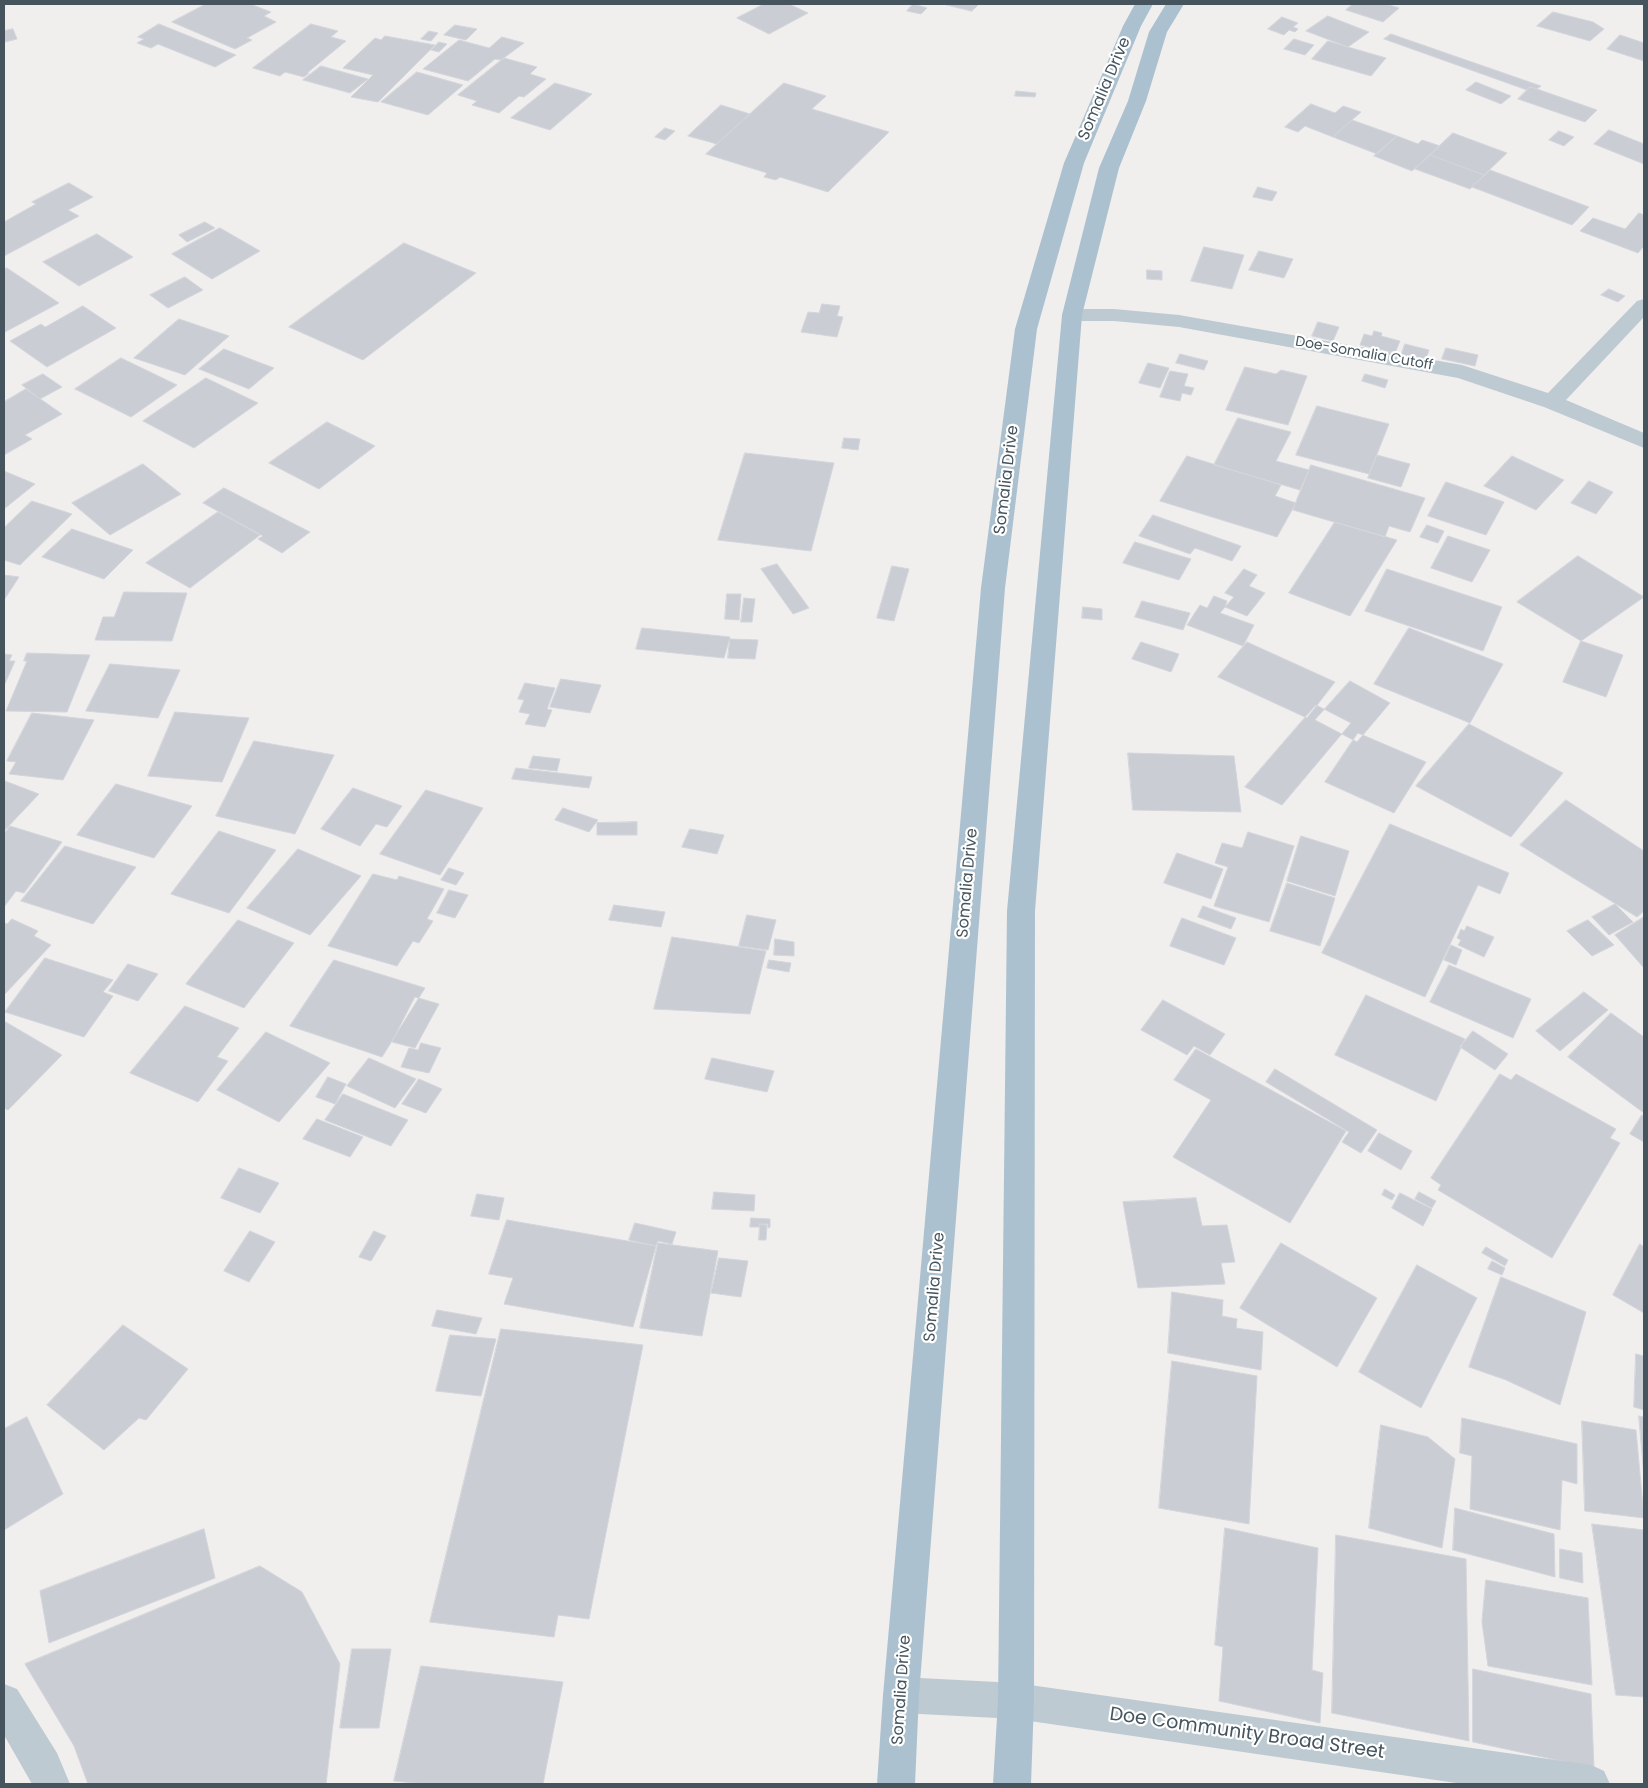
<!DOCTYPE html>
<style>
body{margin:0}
#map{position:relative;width:1648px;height:1788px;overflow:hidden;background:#f1eeee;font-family:Poppins,sans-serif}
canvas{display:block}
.frame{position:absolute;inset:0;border:5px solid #45545d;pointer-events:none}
</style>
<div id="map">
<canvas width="1648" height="1788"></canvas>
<div class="frame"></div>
</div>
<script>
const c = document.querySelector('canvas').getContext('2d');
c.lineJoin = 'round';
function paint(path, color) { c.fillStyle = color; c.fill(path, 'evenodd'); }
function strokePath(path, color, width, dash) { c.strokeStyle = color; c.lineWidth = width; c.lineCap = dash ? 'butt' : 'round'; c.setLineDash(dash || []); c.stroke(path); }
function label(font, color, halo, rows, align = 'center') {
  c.font = font + ' Poppins,sans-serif'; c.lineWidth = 4.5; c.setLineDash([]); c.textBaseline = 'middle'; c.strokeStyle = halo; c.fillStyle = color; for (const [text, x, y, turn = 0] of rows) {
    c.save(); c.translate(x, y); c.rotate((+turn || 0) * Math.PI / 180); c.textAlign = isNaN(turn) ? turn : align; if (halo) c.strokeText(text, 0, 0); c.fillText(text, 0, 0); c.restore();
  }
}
const building = new Path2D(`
 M 206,4 L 250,4 L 271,12 L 264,16 L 276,22 L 247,38 L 252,40 L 235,49 L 172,22 Z
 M 764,4 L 789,4 L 808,13 L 769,34 L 737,18 Z
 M 913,4 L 927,8 L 921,14 L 907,11 Z
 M 943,4 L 979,4 L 972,11 Z
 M 1353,4 L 1386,4 L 1399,8 L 1383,22 L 1346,10 Z
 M 1553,12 L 1593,22 L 1604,29 L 1590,41 L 1537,26 Z
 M 1328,16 L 1369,32 L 1348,47 L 1306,31 Z
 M 1282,17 L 1298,23 L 1293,27 L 1298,29 L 1295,32 L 1289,30 L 1284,35 L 1268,29 Z
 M 159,24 L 236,55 L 215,67 L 158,44 L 151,48 L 137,43 L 144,39 L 138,37 Z
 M 311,24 L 338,31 L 331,37 L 346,41 L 307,73 L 309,73 L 304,77 L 285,72 L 280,76 L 253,68 Z
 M 455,25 L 477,29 L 466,40 L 444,35 Z
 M 13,29 L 17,39 L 5,42 L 4,31 Z
 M 429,31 L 438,33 L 431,41 L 421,39 Z
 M 1391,34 L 1541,86 L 1537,89 L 1530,87 L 1527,90 L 1384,39 Z
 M 1620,35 L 1644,43 L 1644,61 L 1607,49 Z
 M 385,36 L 435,45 L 378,102 L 351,97 L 373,75 L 343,68 L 375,38 L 381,40 Z
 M 502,37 L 524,43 L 501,60 L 495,59 L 468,81 L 423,69 L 459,40 L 489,48 Z
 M 1294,39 L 1314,45 L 1305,55 L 1284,49 Z
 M 1328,41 L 1348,47 L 1386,58 L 1371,76 L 1312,59 Z
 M 439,42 L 447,44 L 439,52 L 431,50 Z
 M 504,58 L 537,67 L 530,74 L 546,79 L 524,97 L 519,96 L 499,113 L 472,105 L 477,101 L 458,95 Z
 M 321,66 L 368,79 L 350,93 L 303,80 Z
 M 417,72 L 463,85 L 428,115 L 381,102 Z
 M 1476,82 L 1511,96 L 1501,104 L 1466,90 Z
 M 555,83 L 592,94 L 550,130 L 511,118 Z
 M 784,83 L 826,96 L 812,109 L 889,132 L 828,192 L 780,177 L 776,180 L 764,177 L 767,173 L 706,154 Z
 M 1530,87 L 1537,89 L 1597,110 L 1585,122 L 1518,99 Z
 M 1016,91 L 1036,93 L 1035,97 L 1015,96 Z
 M 1311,104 L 1335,113 L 1343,106 L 1361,112 L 1333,137 L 1305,126 L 1298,132 L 1285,127 Z
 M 721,105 L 750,114 L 717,144 L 688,136 Z
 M 1352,120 L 1397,136 L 1377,154 L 1333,137 Z
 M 665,128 L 675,131 L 665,140 L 655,137 Z
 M 1609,130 L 1644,144 L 1644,164 L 1594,144 Z
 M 1559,131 L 1574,137 L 1564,146 L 1549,140 Z
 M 1453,133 L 1507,153 L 1484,175 L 1430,155 Z
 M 1397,136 L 1418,144 L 1422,140 L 1440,146 L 1412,171 L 1374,156 Z
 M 1430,155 L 1484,175 L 1470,189 L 1415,169 Z
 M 1490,170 L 1589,207 L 1572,225 L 1472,187 Z
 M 69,183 L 93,197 L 68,210 L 79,216 L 4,256 L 4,222 L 36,204 L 32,202 Z
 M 1258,187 L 1277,192 L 1272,201 L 1253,197 Z
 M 1639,213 L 1644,215 L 1644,246 L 1638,253 L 1580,231 L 1593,218 L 1625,229 Z
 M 205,222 L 215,228 L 187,242 L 179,235 Z
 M 220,228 L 260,251 L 212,279 L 172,254 Z
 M 97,234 L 133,257 L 79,286 L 43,262 Z
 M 404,243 L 476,273 L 363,360 L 289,327 Z
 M 1204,247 L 1244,255 L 1232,289 L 1191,281 Z
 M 1259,251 L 1293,259 L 1284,278 L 1249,270 Z
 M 7,268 L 59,303 L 5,332 L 4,270 Z
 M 1147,270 L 1162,271 L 1162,280 L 1147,279 Z
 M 185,277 L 203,290 L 168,308 L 150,295 Z
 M 1609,289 L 1625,296 L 1618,302 L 1601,295 Z
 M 822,304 L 840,306 L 837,316 L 843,317 L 837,337 L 801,332 L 808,312 L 819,313 Z
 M 83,306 L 116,328 L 47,367 L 10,341 L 41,324 L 45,327 Z
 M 179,319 L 229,336 L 185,375 L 134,358 Z
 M 1318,322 L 1339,327 L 1333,341 L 1312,336 Z
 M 1374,331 L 1382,333 L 1381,336 L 1400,341 L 1395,353 L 1360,345 L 1364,334 L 1372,336 Z
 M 1405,344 L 1429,350 L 1425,362 L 1401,356 Z
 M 1446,348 L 1478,355 L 1475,366 L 1442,359 Z
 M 224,349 L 274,368 L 249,389 L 199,369 Z
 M 1180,354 L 1208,361 L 1204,370 L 1176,363 Z
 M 121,358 L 177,385 L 131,417 L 75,389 Z
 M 1148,363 L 1169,368 L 1160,388 L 1139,383 Z
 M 1245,367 L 1276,374 L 1281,370 L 1307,376 L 1288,425 L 1226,410 Z
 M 1170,371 L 1188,374 L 1184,386 L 1194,388 L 1191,395 L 1182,393 L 1180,401 L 1160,397 Z
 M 43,374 L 62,387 L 40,399 L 22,385 Z
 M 1365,374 L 1388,380 L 1385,388 L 1362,381 Z
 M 206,378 L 258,403 L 194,448 L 143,421 Z
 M 26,389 L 62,414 L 25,435 L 32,439 L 4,455 L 4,402 Z
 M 1317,406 L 1389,424 L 1369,474 L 1296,455 Z
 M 1238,418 L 1291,432 L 1276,461 L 1309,470 L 1300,490 L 1214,465 Z
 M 327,422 L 375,446 L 319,489 L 269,463 Z
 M 844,438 L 860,439 L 858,450 L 842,448 Z
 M 745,453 L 834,463 L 811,551 L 718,540 Z
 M 1377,455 L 1410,464 L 1401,487 L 1368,478 Z
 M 1187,456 L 1281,485 L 1275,496 L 1296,503 L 1277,537 L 1160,501 Z
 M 1512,456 L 1564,480 L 1536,510 L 1484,486 Z
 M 143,464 L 181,494 L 110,535 L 72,503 Z
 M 1311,465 L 1425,498 L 1410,532 L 1389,526 L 1385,537 L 1293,510 Z
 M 4,471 L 35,484 L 4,509 Z
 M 1589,481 L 1613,492 L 1596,514 L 1571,503 Z
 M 1446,482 L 1504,502 L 1486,535 L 1428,516 Z
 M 224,488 L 310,532 L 282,553 L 258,539 L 263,536 L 203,503 Z
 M 32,501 L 72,514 L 20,565 L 4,560 L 4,528 Z
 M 218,512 L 260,535 L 190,588 L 146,563 Z
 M 1153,515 L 1241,546 L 1232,561 L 1195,548 L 1190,554 L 1139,536 Z
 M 1335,522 L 1397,540 L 1350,616 L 1289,593 Z
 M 1427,525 L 1444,531 L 1438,543 L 1420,537 Z
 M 72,529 L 133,550 L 104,579 L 42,557 Z
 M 1448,536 L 1490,550 L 1472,582 L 1431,568 Z
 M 1135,542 L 1191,559 L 1179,580 L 1123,563 Z
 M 1578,556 L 1644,597 L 1581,641 L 1517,602 Z
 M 777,564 L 809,608 L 793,614 L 761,569 Z
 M 892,566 L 909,569 L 894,621 L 877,618 Z
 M 1244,569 L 1257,575 L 1249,586 L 1265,593 L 1247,616 L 1225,607 L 1234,597 L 1225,593 Z
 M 1387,569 L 1502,607 L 1483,651 L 1365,611 Z
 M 4,575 L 19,577 L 4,600 Z
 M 124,592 L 187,593 L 172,641 L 95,640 L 103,617 L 114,617 Z
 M 727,594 L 741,594 L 739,620 L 725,619 Z
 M 1214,596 L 1227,601 L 1225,607 L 1220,613 L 1254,625 L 1243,646 L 1187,625 L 1200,605 L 1207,608 Z
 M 744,598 L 755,599 L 752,622 L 741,622 Z
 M 1142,601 L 1190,613 L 1183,630 L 1135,617 Z
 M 1083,607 L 1102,609 L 1102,620 L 1082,618 Z
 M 642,628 L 730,637 L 724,658 L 636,649 Z
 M 1409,628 L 1503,664 L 1470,723 L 1374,684 Z
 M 730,639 L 758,640 L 755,659 L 728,658 Z
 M 1581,641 L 1623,655 L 1606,697 L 1563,682 Z
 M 1141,642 L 1179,654 L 1171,672 L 1132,659 Z
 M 1247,642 L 1335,682 L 1307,718 L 1218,677 Z
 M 27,653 L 90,655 L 67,712 L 6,711 L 27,661 L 24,661 Z
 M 4,654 L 12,655 L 9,661 L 15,661 L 4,686 Z
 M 110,664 L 180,670 L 158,718 L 86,711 Z
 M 561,679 L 601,685 L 590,713 L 550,707 Z
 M 1350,681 L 1390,703 L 1357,742 L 1315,720 Z
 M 525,683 L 555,688 L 547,709 L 552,710 L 545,727 L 525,724 L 530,714 L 519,712 L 524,700 L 518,699 Z
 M 1316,705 L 1351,723 L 1282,805 L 1245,787 Z
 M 175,712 L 249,718 L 222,782 L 148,776 Z
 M 32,713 L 94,720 L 63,780 L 9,774 L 16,762 L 7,761 Z
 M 1469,724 L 1563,773 L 1511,837 L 1416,786 Z
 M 1358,733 L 1426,762 L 1394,813 L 1325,782 Z
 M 254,741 L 334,755 L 295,834 L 216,816 Z
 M 1128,753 L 1234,756 L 1241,812 L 1133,810 Z
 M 533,756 L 560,759 L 557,771 L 529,768 Z
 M 516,768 L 592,777 L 589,788 L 512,779 Z
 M 5,781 L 39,794 L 4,831 L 4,783 Z
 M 116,784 L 192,806 L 154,858 L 77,835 Z
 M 353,788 L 402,806 L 387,827 L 376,824 L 360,846 L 321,829 Z
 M 426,790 L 483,808 L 440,875 L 380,854 Z
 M 1566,800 L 1644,851 L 1644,911 L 1637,917 L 1520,845 Z
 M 563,808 L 598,820 L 589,832 L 555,820 Z
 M 637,822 L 637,835 L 597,835 L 597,823 Z
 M 1390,824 L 1509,873 L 1500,894 L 1478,885 L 1425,997 L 1322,953 Z
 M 10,826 L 62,842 L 24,893 L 16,891 L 4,907 L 4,834 Z
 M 690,829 L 724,835 L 717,854 L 682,847 Z
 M 219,831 L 276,850 L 229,913 L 171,894 Z
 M 1248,832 L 1294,846 L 1269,922 L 1214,906 L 1228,867 L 1215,863 L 1222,843 L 1242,848 Z
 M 1301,836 L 1349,851 L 1335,896 L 1287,881 Z
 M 65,846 L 136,867 L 93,924 L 21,901 Z
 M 298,849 L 361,876 L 310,935 L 247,908 Z
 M 1177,853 L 1223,869 L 1211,899 L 1164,883 Z
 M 449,868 L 464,873 L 456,885 L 441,880 Z
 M 373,874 L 397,880 L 399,876 L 444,889 L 427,919 L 433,921 L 419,943 L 413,941 L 397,966 L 328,946 Z
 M 1287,883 L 1335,898 L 1320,946 L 1270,931 Z
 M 449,890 L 468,895 L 455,918 L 437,913 Z
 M 1615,904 L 1633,922 L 1609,935 L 1592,917 Z
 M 614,905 L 665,912 L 661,927 L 609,920 Z
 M 1203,906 L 1236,918 L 1231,929 L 1198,917 Z
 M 747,915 L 776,920 L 768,950 L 739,946 Z
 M 1644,917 L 1644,968 L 1615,935 Z
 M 1182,918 L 1236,938 L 1224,965 L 1170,946 Z
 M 12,919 L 38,931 L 34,936 L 51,945 L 4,995 L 4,923 L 7,924 Z
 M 238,920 L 294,943 L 244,1008 L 186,984 Z
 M 1588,920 L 1614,945 L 1592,956 L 1567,931 Z
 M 1467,926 L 1494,937 L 1484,957 L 1458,945 L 1461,940 L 1457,938 L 1461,929 L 1464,931 Z
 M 672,937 L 766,951 L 750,1014 L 654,1009 Z
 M 775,939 L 794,942 L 794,956 L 774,955 Z
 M 1451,945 L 1462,950 L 1456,965 L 1444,960 Z
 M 45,958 L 113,980 L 103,992 L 113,996 L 84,1037 L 5,1012 Z
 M 334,960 L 425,988 L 382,1057 L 290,1026 Z
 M 769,960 L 791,963 L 789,972 L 767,968 Z
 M 128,964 L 158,974 L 138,1001 L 109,991 Z
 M 1449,965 L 1531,999 L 1513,1038 L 1430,1002 Z
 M 1584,992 L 1608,1010 L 1560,1051 L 1536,1031 Z
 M 1366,995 L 1465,1039 L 1436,1101 L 1335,1055 Z
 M 415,997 L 439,1004 L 415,1048 L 392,1042 Z
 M 1163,1000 L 1225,1034 L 1210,1055 L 1194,1046 L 1187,1055 L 1141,1030 Z
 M 185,1006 L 239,1028 L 217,1057 L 228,1061 L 198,1102 L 130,1073 Z
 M 1611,1013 L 1644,1037 L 1644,1113 L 1568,1057 Z
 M 4,1021 L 62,1055 L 8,1110 L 4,1108 Z
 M 1473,1031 L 1508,1054 L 1495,1070 L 1460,1047 Z
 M 266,1032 L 330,1063 L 279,1122 L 217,1090 Z
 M 421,1043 L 441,1048 L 429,1073 L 401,1067 L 409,1048 L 418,1050 Z
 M 1196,1049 L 1346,1131 L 1290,1223 L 1173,1157 L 1211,1100 L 1174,1080 Z
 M 369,1058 L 416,1079 L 395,1108 L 347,1086 Z
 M 712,1058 L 774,1071 L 767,1092 L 705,1079 Z
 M 1275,1069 L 1377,1130 L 1361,1153 L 1342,1142 L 1349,1132 L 1266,1082 Z
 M 1500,1074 L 1511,1080 L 1516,1074 L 1616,1129 L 1610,1138 L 1620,1143 L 1552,1258 L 1438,1190 L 1441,1185 L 1431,1178 Z
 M 328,1077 L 346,1084 L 335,1104 L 316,1097 Z
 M 419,1079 L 442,1089 L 426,1113 L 402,1104 Z
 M 343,1094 L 408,1120 L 391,1146 L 325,1120 Z
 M 1642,1115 L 1644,1117 L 1644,1142 L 1630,1134 Z
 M 317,1119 L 363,1137 L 350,1157 L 303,1139 Z
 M 1379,1133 L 1412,1151 L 1401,1170 L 1368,1151 Z
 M 239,1168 L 279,1183 L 260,1213 L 221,1198 Z
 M 1385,1189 L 1395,1195 L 1392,1200 L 1382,1195 Z
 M 714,1192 L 755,1195 L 754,1211 L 712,1209 Z
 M 1419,1192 L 1436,1201 L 1432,1208 L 1415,1199 Z
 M 1400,1193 L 1432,1209 L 1423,1226 L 1392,1208 Z
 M 477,1194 L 504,1198 L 499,1220 L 471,1216 Z
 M 1196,1198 L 1202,1226 L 1227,1225 L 1235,1262 L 1221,1263 L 1225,1284 L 1138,1288 L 1123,1202 Z
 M 751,1218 L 770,1219 L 770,1227 L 768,1228 L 768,1224 L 759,1224 L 760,1227 L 750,1227 Z
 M 507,1220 L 656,1246 L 633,1327 L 504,1304 L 513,1278 L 489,1274 Z
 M 635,1223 L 676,1232 L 672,1244 L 658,1241 L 656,1246 L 629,1240 Z
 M 760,1224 L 767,1225 L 766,1240 L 759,1240 Z
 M 250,1231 L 275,1242 L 249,1282 L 224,1271 Z
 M 374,1231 L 386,1236 L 371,1261 L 359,1257 Z
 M 658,1243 L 718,1251 L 702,1336 L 640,1328 Z
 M 1281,1243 L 1377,1298 L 1337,1367 L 1240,1308 Z
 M 1640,1244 L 1644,1247 L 1644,1313 L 1613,1295 Z
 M 1486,1247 L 1508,1260 L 1505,1266 L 1482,1253 Z
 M 719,1258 L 748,1261 L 741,1297 L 711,1293 Z
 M 1492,1261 L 1505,1268 L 1502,1275 L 1488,1269 Z
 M 1417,1265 L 1477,1298 L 1421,1408 L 1359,1372 Z
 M 1501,1277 L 1586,1312 L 1560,1405 L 1506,1380 L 1469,1367 Z
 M 1172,1292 L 1223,1300 L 1222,1316 L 1237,1319 L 1236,1328 L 1263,1332 L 1261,1370 L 1168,1353 Z
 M 437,1310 L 482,1318 L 476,1334 L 432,1326 Z
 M 123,1325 L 188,1369 L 146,1420 L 139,1418 L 104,1450 L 47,1405 Z
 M 501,1329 L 643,1345 L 589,1619 L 558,1615 L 554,1637 L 430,1622 Z
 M 450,1335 L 496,1339 L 481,1396 L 436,1391 Z
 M 1636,1354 L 1644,1356 L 1644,1410 L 1634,1407 Z
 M 1172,1361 L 1257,1376 L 1249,1524 L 1159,1508 Z
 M 1639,1416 L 1644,1417 L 1644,1476 Z
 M 27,1417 L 63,1494 L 4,1530 L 4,1429 Z
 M 1462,1418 L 1577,1444 L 1577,1484 L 1562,1480 L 1560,1530 L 1470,1509 L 1472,1456 L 1460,1453 Z
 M 1582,1421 L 1636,1430 L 1644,1518 L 1585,1511 Z
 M 1381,1425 L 1428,1437 L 1455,1459 L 1442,1548 L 1369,1528 Z
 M 1455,1508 L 1554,1534 L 1555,1577 L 1453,1550 Z
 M 1592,1524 L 1644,1530 L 1644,1697 L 1616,1695 Z
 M 1225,1528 L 1318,1548 L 1312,1670 L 1323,1673 L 1320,1723 L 1219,1701 L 1223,1647 L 1215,1645 Z
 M 204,1529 L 215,1578 L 49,1643 L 40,1591 Z
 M 1336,1535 L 1466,1559 L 1469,1741 L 1332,1713 Z
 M 1560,1549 L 1582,1553 L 1583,1583 L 1560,1578 Z
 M 260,1566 L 302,1592 L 340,1664 L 326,1784 L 88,1784 L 74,1746 L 25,1664 Z
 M 1486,1580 L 1588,1598 L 1592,1685 L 1488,1666 L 1482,1622 Z
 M 352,1649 L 391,1649 L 379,1728 L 340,1728 Z
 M 421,1666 L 563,1682 L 543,1784 L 424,1784 L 394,1781 Z
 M 1473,1669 L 1591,1694 L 1594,1768 L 1473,1742 Z`);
paint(building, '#caced4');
strokePath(building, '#d2d5db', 1);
paint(new Path2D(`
 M 1644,299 L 1644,317 L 1566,400 L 1644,433 L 1644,448 L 1544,407 L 1458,378 L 1179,327 L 1114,321 L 1072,321 L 1065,319 L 1062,315 L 1065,311 L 1072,309 L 1114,309 L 1179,315 L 1462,365 L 1548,393 L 1637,301 Z
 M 901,1677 L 1016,1683 L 1591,1765 L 1604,1771 L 1610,1784 L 1463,1784 L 1016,1719 L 901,1713 L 888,1708 L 883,1695 L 888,1682 Z
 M 4,1684 L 17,1689 L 57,1753 L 70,1784 L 32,1784 L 4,1735 Z`), '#becad2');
paint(new Path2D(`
 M 1135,4 L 1153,4 L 1141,26 L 1084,163 L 1037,329 L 1005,588 L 919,1695 L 915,1784 L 877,1784 L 883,1695 L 981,588 L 1015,329 L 1064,163 L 1123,26 Z
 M 1166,4 L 1184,4 L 1167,32 L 1146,101 L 1119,168 L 1082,315 L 1035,911 L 1034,1701 L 1031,1784 L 993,1784 L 998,1701 L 1007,911 L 1062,315 L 1099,168 L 1128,101 L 1149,32 Z`), '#acc1cf');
label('14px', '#45545d', '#fff', [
 ["Doe-Somalia Cutoff",1364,354,10]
]);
label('16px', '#45545d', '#fff', [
 ["Somalia Drive",1105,89,-67],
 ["Somalia Drive",1007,480,-83],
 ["Somalia Drive",968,883,-85],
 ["Somalia Drive",935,1287,-85],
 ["Somalia Drive",902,1690,-86]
]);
label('19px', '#45545d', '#fff', [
 ["Doe Community Broad Street",1247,1734,8]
]);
</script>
